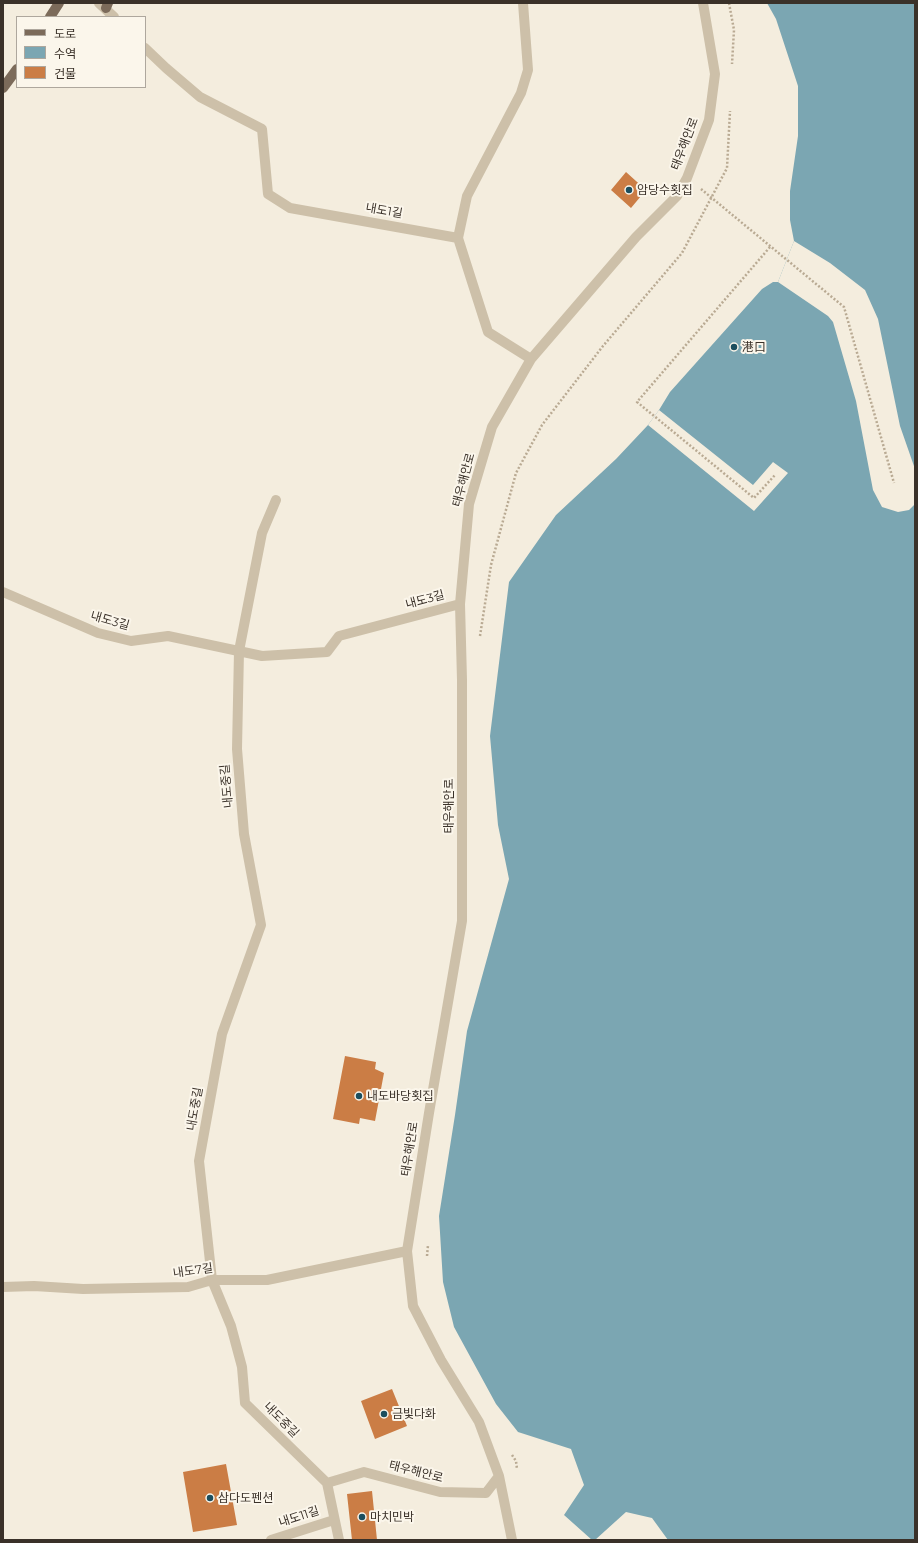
<!DOCTYPE html>
<meta charset="utf-8">
<style>
body{margin:0}
#map{position:relative;width:918px;height:1543px;overflow:hidden;background:#f4edde;font-family:Montserrat,"Noto Sans KR",sans-serif}
canvas{display:block}
.frame{position:absolute;inset:0;border:4px solid #3a3129;pointer-events:none}
.legend{position:absolute;left:16px;top:16px;width:130px;height:72px;box-sizing:border-box;background:#fbf6eb;border:1px solid #aea79d;margin:0;padding:5px 7px;list-style:none;font-size:12px;color:#3a3129}
.legend li{display:flex;align-items:center;gap:8px;height:20px}
.legend b{width:20px;border:1px solid #aea79d}
</style>
<div id="map">
<canvas width="918" height="1543"></canvas>
<div class="frame"></div>
<ul class="legend">
<li><b style="height:5px;background:#7c6b5a"></b>도로</li>
<li><b style="height:11px;background:#7ba6b2"></b>수역</li>
<li><b style="height:11px;background:#cb7d45"></b>건물</li>
</ul>
</div>
<script>
const c = document.querySelector('canvas').getContext('2d');
c.lineJoin = 'round';
function paint(path, color) { c.fillStyle = color; c.fill(path, 'evenodd'); }
function strokePath(path, color, width, dash) { c.strokeStyle = color; c.lineWidth = width; c.lineCap = dash ? 'butt' : 'round'; c.setLineDash(dash || []); c.stroke(path); }
function label(font, color, halo, rows, align = 'center') {
  c.font = font + ' Montserrat,"Noto Sans KR",sans-serif'; c.lineWidth = 4; c.setLineDash([]); c.textBaseline = 'middle'; c.strokeStyle = halo; c.fillStyle = color; for (const [text, x, y, turn = 0] of rows) {
    c.save(); c.translate(x, y); c.rotate((+turn || 0) * Math.PI / 180); c.textAlign = isNaN(turn) ? turn : align; if (halo) c.strokeText(text, 0, 0); c.fillText(text, 0, 0); c.restore();
  }
}
paint(new Path2D(`
 M 767,3 L 915,3 L 915,1540 L 668,1540 L 652,1518 L 626,1512 L 595,1540 L 592,1540 L 564,1515 L 584,1485 L 571,1449 L 518,1432 L 496,1404 L 454,1327 L 443,1282 L 439,1216 L 455,1115 L 467,1031 L 509,879 L 498,825 L 490,736 L 509,582 L 556,515 L 616,459 L 648,425 L 659,410 L 670,392 L 762,289 L 773,282 L 778,282 L 794,241 L 790,220 L 790,191 L 798,136 L 798,86 L 776,19 Z`), '#7ba6b2');
paint(new Path2D(`
 M 794,241 L 830,263 L 865,290 L 878,319 L 900,426 L 915,469 L 915,504 L 909,510 L 898,512 L 882,507 L 873,490 L 856,401 L 833,322 L 828,316 L 778,282 Z
 M 659,410 L 753,485 L 773,462 L 788,473 L 754,511 L 648,425 Z`), '#f4edde');
paint(new Path2D(`
 M 626,172 L 646,190 L 631,208 L 611,190 Z
 M 345,1056 L 376,1062 L 375,1069 L 384,1073 L 375,1121 L 360,1118 L 359,1124 L 333,1119 Z
 M 392,1389 L 407,1426 L 375,1439 L 361,1401 Z
 M 226,1464 L 237,1525 L 193,1532 L 183,1472 Z
 M 372,1491 L 377,1540 L 352,1540 L 347,1494 Z`), '#cb7d45');
strokePath(new Path2D(`
 M 729,3 L 734,30 L 732,64
 M 701,189 L 844,307 L 894,483
 M 770,247 L 637,402 L 754,498 L 775,475
 M 480,636 L 491,565 L 516,473 L 542,425 L 603,346 L 682,253 L 727,168 L 730,111
 M 427,1256 L 428,1245
 M 512,1455 L 516,1461 L 517,1469`), '#b9aa93', 2.5, [2, 2]);
strokePath(new Path2D(`
 M 99,3 L 114,17
 M 523,3 L 528,70 L 521,93 L 467,196 L 458,238 L 488,332 L 531,359
 M 145,48 L 166,68 L 200,97 L 262,129 L 268,194 L 290,208 L 458,238
 M 276,500 L 262,533 L 239,651 L 237,749 L 244,834 L 261,925 L 222,1034 L 199,1161 L 212,1280 L 231,1326 L 242,1367 L 245,1403 L 327,1483 L 339,1540
 M 3,592 L 98,633 L 131,641 L 168,636 L 262,656 L 327,652 L 339,636 L 460,604
 M 3,1287 L 34,1286 L 83,1289 L 188,1287 L 212,1280 L 267,1280 L 407,1251
 M 499,1476 L 512,1540
 M 327,1483 L 364,1472 L 440,1492 L 486,1493 L 499,1476 L 479,1422 L 441,1360 L 413,1306 L 407,1251 L 429,1113 L 462,921 L 462,680 L 460,604 L 469,504 L 492,427 L 531,359 L 636,237 L 677,196 L 687,178 L 709,120 L 715,74 L 703,3
 M 271,1540 L 334,1520`), '#cdc0a9', 10);
strokePath(new Path2D(`
 M 106,8 L 108,3
 M 50,17 L 59,3
 M 3,88 L 17,69`), '#7c6b5a', 10);
for (const [x, y, r, color] of [
 [629,190,4,"#1c4e5e"],
 [734,347,4,"#1c4e5e"],
 [359,1096,4,"#1c4e5e"],
 [384,1414,4,"#1c4e5e"],
 [210,1498,4,"#1c4e5e"],
 [362,1517,4,"#1c4e5e"]
]) { const dot = new Path2D(); dot.arc(x, y, r, 0, 2 * Math.PI); c.fillStyle = color; c.fill(dot); strokePath(dot, '#fbf6eb', 1.5); }
label('12px', '#3a3129', '#fbf6eb', [
 ["태우해안로",685,144,-69],
 ["내도1길",384,211,10],
 ["태우해안로",464,480,-75],
 ["내도3길",425,600,-15],
 ["내도3길",110,621,16],
 ["내도중길",227,786,-95],
 ["태우해안로",449,806,-90],
 ["내도중길",195,1109,-80],
 ["태우해안로",410,1149,-81],
 ["내도7길",193,1271,-8],
 ["내도중길",281,1420,45],
 ["태우해안로",416,1472,14],
 ["내도11길",299,1517,-18]
]);
label('12px', '#3a3129', '#fbf6eb', [
 ["암당수횟집",637,190],
 ["港口",742,347],
 ["내도바당횟집",367,1096],
 ["금빛다화",392,1414],
 ["삼다도펜션",218,1498],
 ["마치민박",370,1517]
], 'left');
</script>
